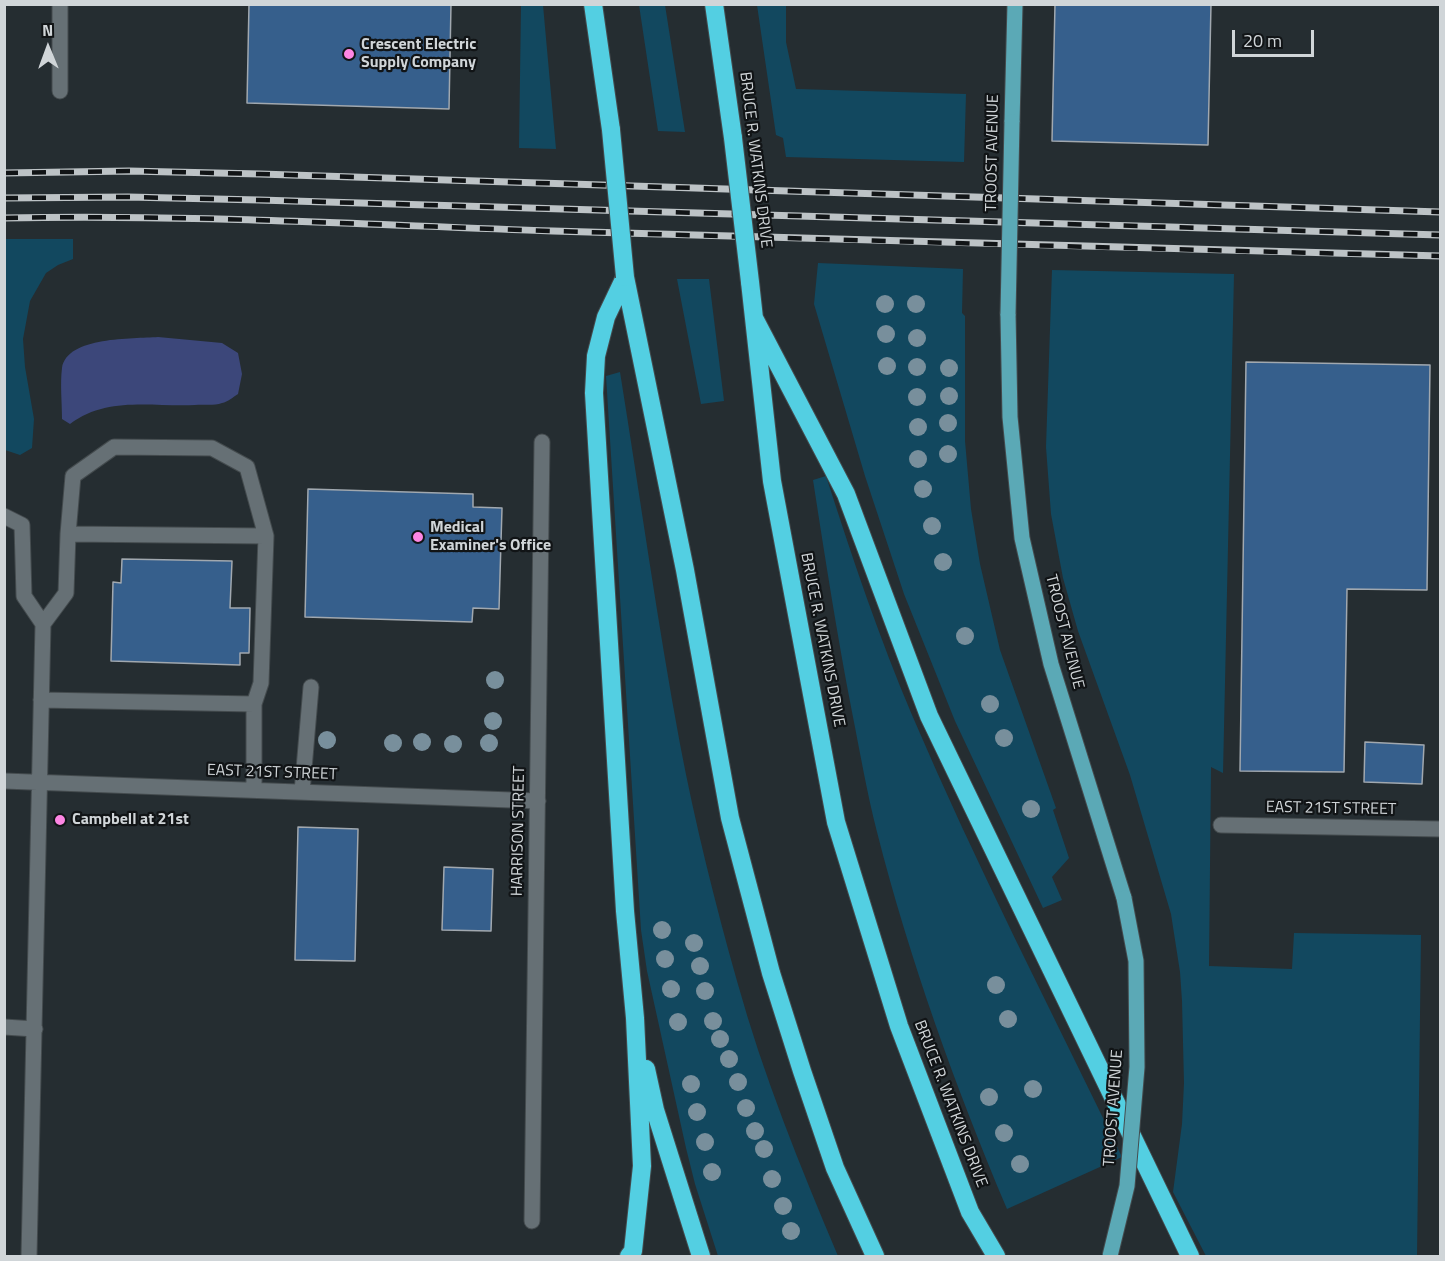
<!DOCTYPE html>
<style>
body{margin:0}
#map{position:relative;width:1445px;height:1261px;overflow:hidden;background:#252d31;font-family:"Titillium Web",sans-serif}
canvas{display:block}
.frame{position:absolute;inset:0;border:6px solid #d0d5d8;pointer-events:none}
.north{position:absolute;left:18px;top:18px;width:60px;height:60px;-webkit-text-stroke:4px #111416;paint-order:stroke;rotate:359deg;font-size:16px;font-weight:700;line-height:24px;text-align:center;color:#d0d5d8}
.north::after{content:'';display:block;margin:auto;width:21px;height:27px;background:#d0d5d8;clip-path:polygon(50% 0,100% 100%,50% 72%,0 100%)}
.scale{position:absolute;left:1232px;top:30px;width:82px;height:27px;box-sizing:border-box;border:3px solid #d0d5d8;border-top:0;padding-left:8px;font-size:18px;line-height:21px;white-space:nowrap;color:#d0d5d8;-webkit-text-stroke:4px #111416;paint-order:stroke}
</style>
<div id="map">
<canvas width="1445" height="1261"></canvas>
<div class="frame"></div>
<div class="north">N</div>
<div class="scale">20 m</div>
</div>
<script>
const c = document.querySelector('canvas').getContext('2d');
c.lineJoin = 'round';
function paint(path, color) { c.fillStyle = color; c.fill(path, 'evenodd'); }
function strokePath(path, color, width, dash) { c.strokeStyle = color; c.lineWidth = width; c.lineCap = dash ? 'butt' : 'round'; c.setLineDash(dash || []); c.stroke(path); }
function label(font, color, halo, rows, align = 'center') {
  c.font = font + ' "Titillium Web",sans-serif'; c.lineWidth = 4.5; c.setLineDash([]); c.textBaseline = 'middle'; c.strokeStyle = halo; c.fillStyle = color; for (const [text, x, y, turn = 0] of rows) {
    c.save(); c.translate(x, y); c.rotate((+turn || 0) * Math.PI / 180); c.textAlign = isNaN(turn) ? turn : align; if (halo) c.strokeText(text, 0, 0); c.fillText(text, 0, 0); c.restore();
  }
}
paint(new Path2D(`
 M 521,5 L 543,5 L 556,149 L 519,148 Z
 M 639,5 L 665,5 L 685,132 L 658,131 Z
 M 757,5 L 786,5 L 786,42 L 796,89 L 966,94 L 964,162 L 786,157 L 783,138 L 776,135 Z
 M 5,239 L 73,239 L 73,259 L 58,265 L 46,273 L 30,301 L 23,339 L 25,367 L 34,419 L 32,448 L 20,455 L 5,450 Z
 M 818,263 L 963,269 L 962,313 L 965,316 L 965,441 L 971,509 L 980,564 L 1000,650 L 1056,808 L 1053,810 L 1069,858 L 1052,877 L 1062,900 L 1043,908 L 955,721 L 904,594 L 865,476 L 814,304 Z
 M 1052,270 L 1234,274 L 1223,773 L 1211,767 L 1209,966 L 1292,969 L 1294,933 L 1421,935 L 1417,1256 L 1206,1256 L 1173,1192 L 1182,1124 L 1184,1083 L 1182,1001 L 1180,972 L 1171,914 L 1130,775 L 1078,631 L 1063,578 L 1051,514 L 1046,447 Z
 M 677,279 L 709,279 L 724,401 L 701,404 Z
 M 620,372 C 640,496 657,620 680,744 C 695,823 715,903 737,981 C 763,1075 800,1166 838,1256 L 718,1256 L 695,1184 L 686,1148 L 647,971 L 641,930 L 606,376 Z
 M 826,476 C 852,557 879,637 912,715 C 976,865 1051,1010 1122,1157 L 1007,1209 C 955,1086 910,961 877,832 C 867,793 860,752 852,712 C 837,635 825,557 813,480 Z`), '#12485f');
paint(new Path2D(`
 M 158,337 L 222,343 L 238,353 L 242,374 L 238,394 C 233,397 228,402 222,403 C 214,406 203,404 195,405 C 151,407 107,396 70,424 L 62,419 C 62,402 60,384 62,368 C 67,336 133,339 158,337 Z`), '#3c477a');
const building = new Path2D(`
 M 249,4 L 451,4 L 449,109 L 247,103 Z
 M 1055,4 L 1211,4 L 1208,145 L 1052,141 Z
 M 1246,362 L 1430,365 L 1427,590 L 1347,589 L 1344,772 L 1240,771 Z
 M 308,489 L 473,494 L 473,507 L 502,508 L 499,609 L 473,608 L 472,622 L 305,617 Z
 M 122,559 L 232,561 L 230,608 L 250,608 L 249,653 L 240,653 L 240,665 L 111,661 L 113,582 L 121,583 Z
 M 1365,742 L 1424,745 L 1422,784 L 1364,782 Z
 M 298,827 L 358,829 L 355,961 L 295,960 Z
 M 444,867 L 493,869 L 491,931 L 442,930 Z`);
paint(building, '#365f8c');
strokePath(building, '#a1a8af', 1.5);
const minor = new Path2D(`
 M 60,91 L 60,4
 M 4,516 L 22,525 L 24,596 L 43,624 L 29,1256
 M 68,534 L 73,476 L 114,447 L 212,448 L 247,467 L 266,536
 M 41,700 L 254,704 L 261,683 L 266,536 L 68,534 L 66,593 L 43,624
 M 4,781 L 538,801
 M 254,790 L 254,704
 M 302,792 L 311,687
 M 1221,825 L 1440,829
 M 4,1027 L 35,1029
 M 532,1221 L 542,442`);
const major = new Path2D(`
 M 1012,122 L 1015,4
 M 1008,314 L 1010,417 L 1022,538 L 1051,664 L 1124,898`);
const highway = new Path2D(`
 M 593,4 L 611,130
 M 714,4 L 733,138
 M 625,277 L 685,570 L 730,818 L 771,973 L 802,1071 L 835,1168 L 875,1256
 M 625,277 L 606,317 L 596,356 L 594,393 L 625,911 L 635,1018 L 642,1166 L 633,1251 L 629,1256
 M 750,282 L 772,481 L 836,822 L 899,1026 L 970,1212 L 996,1256
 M 754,318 L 846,494 L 929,716 L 1190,1256
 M 646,1069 L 655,1110 L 701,1256`);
strokePath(minor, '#444b4e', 17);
strokePath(major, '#444b4e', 17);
strokePath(highway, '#444b4e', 20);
strokePath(minor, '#667075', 15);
strokePath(major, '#5ba9b6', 15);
strokePath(highway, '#53cfe2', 18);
const rail = new Path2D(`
 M 4,173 L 129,171 L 260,174 L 1440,212
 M 4,198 L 128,197 L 259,200 L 1440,235
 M 4,218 C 187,214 370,225 553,231 C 849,240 1145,249 1440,256`);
strokePath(rail, '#bdc3c6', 7);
strokePath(rail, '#111416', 4.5, [14]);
const majorBridge = new Path2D(`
 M 1008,314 L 1012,122
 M 1110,1256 L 1127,1186 L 1137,1067 L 1136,961 L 1124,898`);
const highwayBridge = new Path2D(`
 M 611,130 L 625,277
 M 733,138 L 750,282`);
strokePath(majorBridge, '#444b4e', 17, []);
strokePath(highwayBridge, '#444b4e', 20, []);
strokePath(majorBridge, '#5ba9b6', 15);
strokePath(highwayBridge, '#53cfe2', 18);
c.fillStyle = '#788f9c';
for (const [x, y] of [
 [885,304],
 [916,304],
 [886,334],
 [917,338],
 [887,366],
 [917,367],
 [949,368],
 [949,396],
 [917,397],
 [948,423],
 [918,427],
 [948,454],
 [918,459],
 [923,489],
 [932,526],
 [943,562],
 [965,636],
 [495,680],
 [990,704],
 [493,721],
 [1004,738],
 [327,740],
 [422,742],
 [393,743],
 [489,743],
 [453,744],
 [1031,809],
 [662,930],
 [694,943],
 [665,959],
 [700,966],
 [996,985],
 [671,989],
 [705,991],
 [1008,1019],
 [713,1021],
 [678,1022],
 [720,1039],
 [729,1059],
 [738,1082],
 [691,1084],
 [1033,1089],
 [989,1097],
 [746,1108],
 [697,1112],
 [755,1131],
 [1004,1133],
 [705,1142],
 [764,1149],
 [1020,1164],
 [712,1172],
 [772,1179],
 [783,1206],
 [791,1231]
]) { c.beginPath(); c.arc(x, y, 9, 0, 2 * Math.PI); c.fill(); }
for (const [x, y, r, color] of [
 [349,54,6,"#fd86e3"],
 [418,537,6,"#fd86e3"],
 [60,820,6,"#fd86e3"]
]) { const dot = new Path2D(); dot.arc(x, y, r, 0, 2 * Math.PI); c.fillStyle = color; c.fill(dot); strokePath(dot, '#111416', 2); }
label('bold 16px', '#d0d5d8', '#111416', [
 ["Crescent Electric",361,45],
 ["Supply Company",361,63],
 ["Medical",430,528],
 ["Examiner's Office",430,546],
 ["Campbell at 21st",72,820]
], 'left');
label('16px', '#d0d5d8', '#111416', [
 ["TROOST AVENUE",993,153,-89],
 ["BRUCE R. WATKINS DRIVE",755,160,83],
 ["TROOST AVENUE",1064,632,76],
 ["BRUCE R. WATKINS DRIVE",822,640,79],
 ["EAST 21ST STREET",272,773,2],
 ["EAST 21ST STREET",1331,809,1],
 ["HARRISON STREET",519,831,-89],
 ["BRUCE R. WATKINS DRIVE",950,1104,69],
 ["TROOST AVENUE",1114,1108,-86]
]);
</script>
